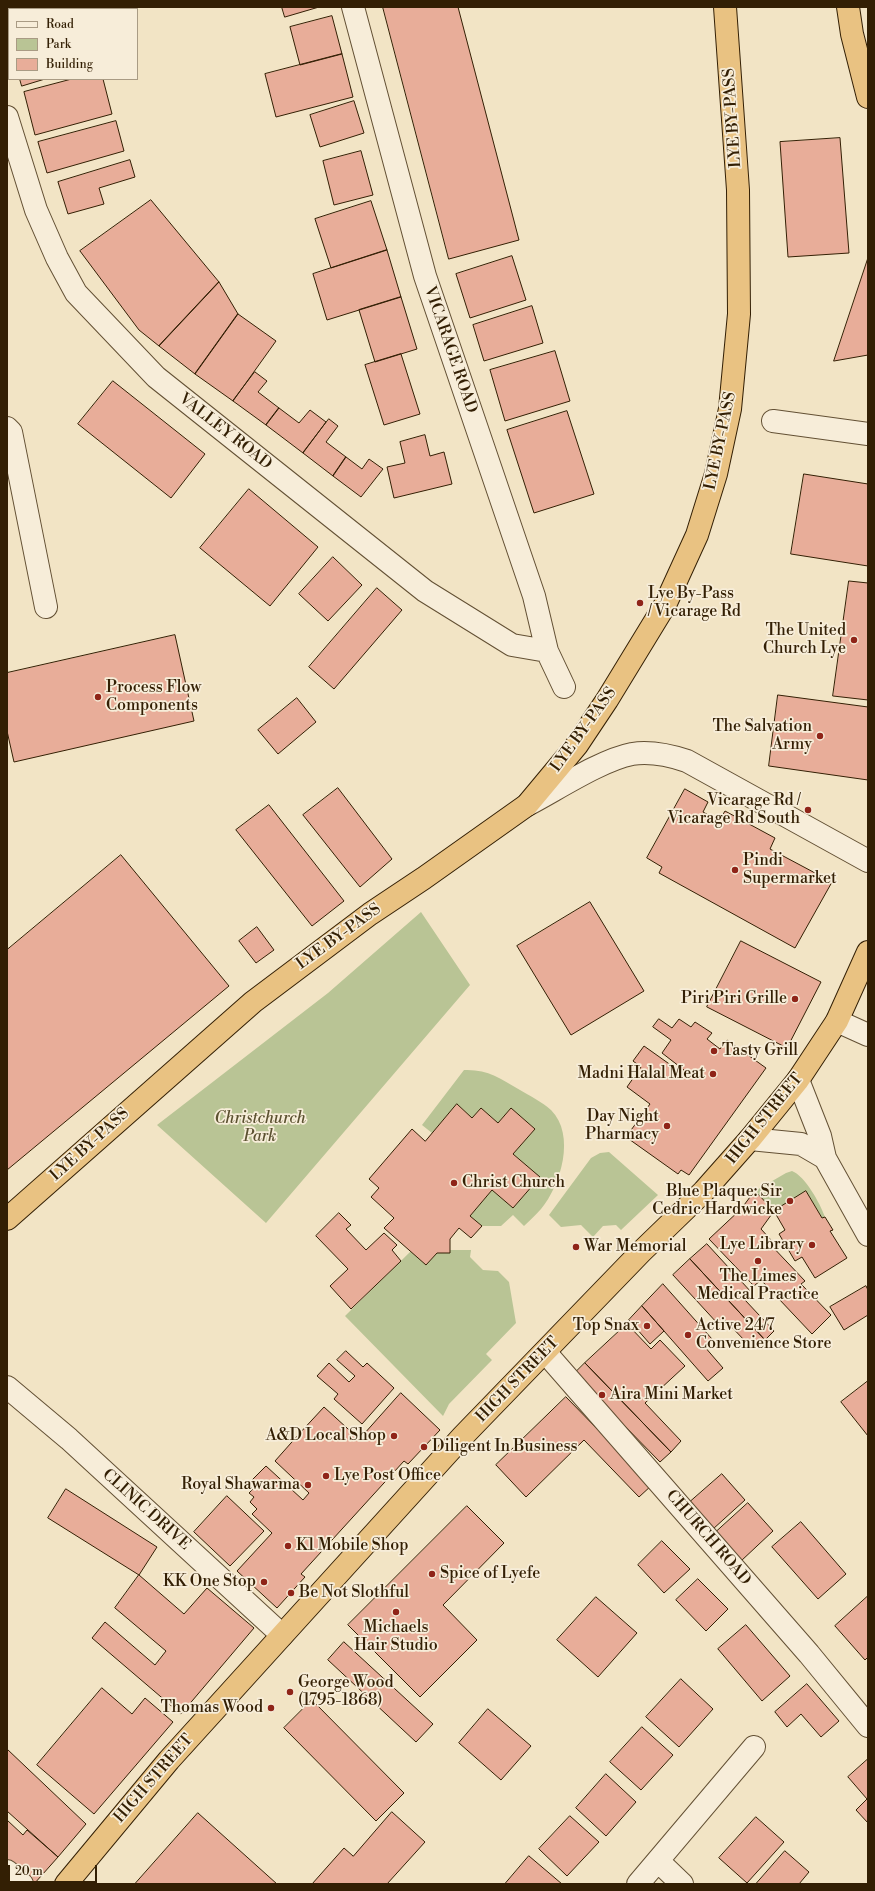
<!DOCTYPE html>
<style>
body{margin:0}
#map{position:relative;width:875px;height:1891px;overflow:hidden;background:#f2e4c5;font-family:"Libre Bodoni",serif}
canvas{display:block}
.frame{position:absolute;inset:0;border:8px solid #331f04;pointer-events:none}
.legend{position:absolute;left:8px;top:8px;width:130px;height:72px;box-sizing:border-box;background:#f7edd9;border:1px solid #a99b84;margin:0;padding:5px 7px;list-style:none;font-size:12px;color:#331f04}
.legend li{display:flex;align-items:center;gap:8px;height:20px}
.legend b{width:20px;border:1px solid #a99b84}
.scale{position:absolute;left:8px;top:1865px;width:89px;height:18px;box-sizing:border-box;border:2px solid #331f04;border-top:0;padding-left:5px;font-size:12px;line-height:14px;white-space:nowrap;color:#331f04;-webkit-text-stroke:3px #f7edd9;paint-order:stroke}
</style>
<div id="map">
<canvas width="875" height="1891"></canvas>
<div class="frame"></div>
<ul class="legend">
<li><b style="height:5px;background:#f7edd9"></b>Road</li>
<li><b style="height:11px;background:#b9c495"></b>Park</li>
<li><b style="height:11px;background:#e8ad99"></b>Building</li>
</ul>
<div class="scale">20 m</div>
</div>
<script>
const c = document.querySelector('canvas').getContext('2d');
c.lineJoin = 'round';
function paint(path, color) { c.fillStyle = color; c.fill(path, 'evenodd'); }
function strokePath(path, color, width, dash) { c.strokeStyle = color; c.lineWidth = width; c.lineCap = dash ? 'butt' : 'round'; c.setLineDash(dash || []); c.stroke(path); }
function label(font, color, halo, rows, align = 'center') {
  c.font = font + ' "Libre Bodoni",serif'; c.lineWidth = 3.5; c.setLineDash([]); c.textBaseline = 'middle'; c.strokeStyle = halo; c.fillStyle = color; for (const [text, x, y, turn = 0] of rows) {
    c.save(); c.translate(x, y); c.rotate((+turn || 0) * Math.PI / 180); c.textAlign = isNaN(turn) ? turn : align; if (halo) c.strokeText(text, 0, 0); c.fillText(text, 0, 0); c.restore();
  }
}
paint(new Path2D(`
 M 421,912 L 470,985 L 266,1223 L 157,1125 L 328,993 Z
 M 464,1070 C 487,1069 500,1078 520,1090 C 530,1096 542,1102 551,1110 C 576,1135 561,1185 541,1209 C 536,1215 530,1220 524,1226 L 513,1215 L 501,1226 L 482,1226 L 470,1216 L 492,1190 L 513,1208 L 540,1178 L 513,1154 L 535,1129 L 511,1108 L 498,1123 L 481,1108 L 472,1118 L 457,1104 L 432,1133 L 422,1125 Z
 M 609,1152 L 658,1195 L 621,1230 L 616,1225 L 603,1226 L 593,1237 L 581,1225 L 561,1227 L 549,1215 L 591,1158 L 600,1153 Z
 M 792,1171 C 805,1176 820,1203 825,1217 L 822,1218 L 806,1191 L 774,1211 L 755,1191 L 786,1173 Z
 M 450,1250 L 471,1250 L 470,1257 L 483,1270 L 498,1271 L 509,1282 L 516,1323 L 486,1354 L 492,1360 L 449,1404 L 443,1416 L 345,1316 L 411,1251 L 426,1265 L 437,1253 L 450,1253 Z`), '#b9c495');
const building = new Path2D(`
 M 7,7 L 65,7 L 65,9 L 9,9 L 9,44 L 7,37 Z
 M 282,7 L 319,7 L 285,17 Z
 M 383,7 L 458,7 L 519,240 L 449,259 Z
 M 332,16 L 342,54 L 300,65 L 290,27 Z
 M 342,54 L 353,97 L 276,117 L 265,74 Z
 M 20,79 L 45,79 L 22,86 Z
 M 72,79 L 103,79 L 112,114 L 35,135 L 24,92 Z
 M 354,101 L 364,133 L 320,147 L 310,115 Z
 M 116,121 L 124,151 L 47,173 L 38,142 Z
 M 840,138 L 849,253 L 788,257 L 780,142 Z
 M 361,151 L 373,195 L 334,205 L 323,161 Z
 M 130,160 L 135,177 L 99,188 L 104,204 L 68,214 L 58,182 Z
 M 151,200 L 219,282 L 159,346 L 139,330 L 80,251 Z
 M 371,201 L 387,250 L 331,268 L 315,219 Z
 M 387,250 L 401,297 L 327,320 L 313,274 Z
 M 512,256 L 526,300 L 470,318 L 456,274 Z
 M 868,258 L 868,358 L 868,355 L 834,361 Z
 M 219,282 L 238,314 L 195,374 L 159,346 Z
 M 401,297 L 417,349 L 375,362 L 359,310 Z
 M 532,306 L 543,343 L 484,361 L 473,325 Z
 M 238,314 L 276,341 L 233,401 L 195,374 Z
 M 555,351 L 570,401 L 505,421 L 490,370 Z
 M 401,354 L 420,414 L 384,425 L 365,365 Z
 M 255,372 L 267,381 L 258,392 L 279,408 L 266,425 L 233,401 Z
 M 113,381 L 205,454 L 171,498 L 78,424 Z
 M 279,408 L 299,423 L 310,410 L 326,422 L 303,453 L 266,425 Z
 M 567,411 L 594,494 L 534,513 L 507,430 Z
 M 329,419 L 338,426 L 326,442 L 346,457 L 333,476 L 303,453 Z
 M 425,435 L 430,456 L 444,452 L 452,484 L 394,498 L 387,467 L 405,463 L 400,442 Z
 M 346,457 L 362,469 L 369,459 L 383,469 L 361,497 L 333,476 Z
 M 804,474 L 868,484 L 868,566 L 791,554 Z
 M 249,489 L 318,547 L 270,606 L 200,548 Z
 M 333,557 L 362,585 L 328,621 L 299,594 Z
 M 849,581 L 868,583 L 868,700 L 833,696 Z
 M 377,588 L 402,610 L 334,689 L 309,667 Z
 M 175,635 L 194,721 L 14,762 L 7,731 L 7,673 Z
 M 778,695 L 868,707 L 868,780 L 769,766 Z
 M 297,698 L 316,722 L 278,754 L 258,730 Z
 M 338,788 L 392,859 L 360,887 L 303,815 Z
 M 685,789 L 708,802 L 703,812 L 719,821 L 725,811 L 775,838 L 770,849 L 832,882 L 795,948 L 659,873 L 662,867 L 647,858 Z
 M 269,805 L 344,901 L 312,926 L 236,830 Z
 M 121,855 L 229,986 L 7,1170 L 7,950 Z
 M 590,902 L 644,991 L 571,1035 L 517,946 Z
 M 257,927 L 274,950 L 256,963 L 239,941 Z
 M 741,941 L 821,982 L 787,1048 L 707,1007 Z
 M 659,1019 L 672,1028 L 679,1019 L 691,1027 L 695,1022 L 712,1033 L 707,1039 L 720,1049 L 727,1040 L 766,1068 L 689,1175 L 681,1170 L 678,1174 L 626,1137 L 650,1104 L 627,1087 L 641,1067 L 633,1061 L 644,1046 L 682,1073 L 684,1070 L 662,1053 L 671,1040 L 653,1027 Z
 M 457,1104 L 472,1118 L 481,1108 L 498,1123 L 511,1108 L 535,1129 L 513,1154 L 540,1177 L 513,1208 L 492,1190 L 470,1216 L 482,1226 L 471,1238 L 459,1228 L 450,1239 L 450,1253 L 437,1253 L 426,1265 L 384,1228 L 394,1218 L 371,1197 L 379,1188 L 369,1179 L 412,1129 L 425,1141 Z
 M 755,1191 L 774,1211 L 761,1229 L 771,1240 L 768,1242 L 805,1281 L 801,1284 L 831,1315 L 812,1334 L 761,1280 L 754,1286 L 709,1239 L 741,1209 Z
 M 806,1191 L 822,1218 L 825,1217 L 833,1230 L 830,1231 L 847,1258 L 815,1278 L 802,1257 L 795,1261 L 779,1234 L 785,1230 L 774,1211 Z
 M 339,1213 L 351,1225 L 346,1229 L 366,1250 L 384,1233 L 397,1245 L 392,1250 L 401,1261 L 351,1309 L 330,1286 L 348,1269 L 316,1236 Z
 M 707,1244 L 752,1293 L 745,1300 L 774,1331 L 765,1340 L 690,1259 Z
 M 690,1259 L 765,1340 L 757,1348 L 749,1339 L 746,1342 L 724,1319 L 718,1324 L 673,1275 Z
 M 663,1284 L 712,1339 L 704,1346 L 723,1368 L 708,1381 L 642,1306 Z
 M 866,1286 L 868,1290 L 868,1315 L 844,1330 L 830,1307 Z
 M 642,1306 L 664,1331 L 650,1344 L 629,1320 Z
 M 627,1324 L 651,1349 L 660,1340 L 685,1366 L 645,1403 L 681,1441 L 671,1452 L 585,1363 Z
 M 346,1351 L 363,1367 L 367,1363 L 394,1388 L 362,1424 L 334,1399 L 338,1394 L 317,1376 L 329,1363 L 349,1382 L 355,1376 L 337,1360 Z
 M 585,1363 L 671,1452 L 660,1462 L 612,1413 L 572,1376 Z
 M 868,1381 L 868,1436 L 841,1402 Z
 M 401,1393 L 440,1430 L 408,1464 L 404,1461 L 301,1574 L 305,1577 L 277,1608 L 237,1571 L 272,1533 L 252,1514 L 257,1509 L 250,1502 L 254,1497 L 249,1493 L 257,1485 L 252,1480 L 266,1466 L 303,1500 L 309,1493 L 275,1461 L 299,1434 L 324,1407 L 359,1439 Z
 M 566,1397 L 652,1485 L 639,1497 L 584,1440 L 526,1497 L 496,1465 Z
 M 722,1474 L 745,1500 L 713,1529 L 690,1502 Z
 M 66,1489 L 157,1547 L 139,1575 L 48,1518 Z
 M 227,1496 L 264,1531 L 230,1566 L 194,1532 Z
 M 748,1503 L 773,1531 L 741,1561 L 715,1533 Z
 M 467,1506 L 504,1543 L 443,1605 L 477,1640 L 420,1697 L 348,1625 Z
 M 801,1522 L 846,1574 L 818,1599 L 772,1547 Z
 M 662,1541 L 690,1569 L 664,1593 L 638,1565 Z
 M 139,1575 L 184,1614 L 207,1588 L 254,1628 L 181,1714 L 92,1638 L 105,1622 L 155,1665 L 166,1651 L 115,1608 Z
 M 698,1579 L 728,1609 L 706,1631 L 676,1600 Z
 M 868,1596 L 868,1657 L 865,1660 L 835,1626 Z
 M 596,1597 L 637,1633 L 598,1677 L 557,1640 Z
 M 746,1625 L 790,1676 L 762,1701 L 718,1649 Z
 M 344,1642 L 433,1724 L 416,1742 L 328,1660 Z
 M 681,1679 L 713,1709 L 679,1747 L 646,1717 Z
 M 807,1684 L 839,1721 L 821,1737 L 801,1714 L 787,1727 L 775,1712 Z
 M 102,1688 L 132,1714 L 145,1698 L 173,1722 L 94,1814 L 37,1765 Z
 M 312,1700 L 404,1793 L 376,1821 L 284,1728 Z
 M 488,1709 L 531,1746 L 501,1780 L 459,1743 Z
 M 642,1727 L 673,1755 L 641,1790 L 610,1762 Z
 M 7,1749 L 86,1824 L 58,1857 L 7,1811 Z
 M 868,1759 L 868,1823 L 856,1810 L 867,1799 L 848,1777 Z
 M 606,1774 L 636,1802 L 606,1836 L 576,1808 Z
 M 392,1812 L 425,1842 L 387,1884 L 312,1884 L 344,1848 L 353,1856 Z
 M 198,1813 L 277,1884 L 135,1884 Z
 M 570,1816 L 599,1842 L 567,1876 L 539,1849 Z
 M 756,1817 L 784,1842 L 747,1883 L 719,1858 Z
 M 7,1820 L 23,1835 L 27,1830 L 58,1857 L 34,1884 L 7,1859 Z
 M 785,1851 L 809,1872 L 799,1884 L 756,1884 Z
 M 529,1856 L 562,1884 L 505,1884 Z`);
paint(building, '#e8ad99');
strokePath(building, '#331f04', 1);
const minor = new Path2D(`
 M 353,7 L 425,276 L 534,596 L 547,651 L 564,687
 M 7,117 L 36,210 L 57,258 L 76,293 L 156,377 L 425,591 L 512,645 L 547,651
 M 773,421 L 868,434
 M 7,428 L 11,432 L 46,607
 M 837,1021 L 868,1035
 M 798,1080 L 820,1136 L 825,1158 L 868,1235
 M 750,1139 L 801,1144 L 825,1158
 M 545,1352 L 809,1654 L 868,1726
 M 7,1387 L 69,1439 L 282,1635
 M 658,1861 L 682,1884
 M 7,1871 L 22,1884
 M 638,1884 L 754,1747`);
const tertiary = new Path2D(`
 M 527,805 C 556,790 601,760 632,754 C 651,751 669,755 687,761 L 868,861`);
const trunk = new Path2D(`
 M 848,7 L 852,34 L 868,97
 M 7,1219 L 253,1002 L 370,914 L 424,878 L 527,805 L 577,745 L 607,700 L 665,605 L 697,535 L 716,474 L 730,409 L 739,314 L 738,190 L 725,7
 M 66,1884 L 169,1760 L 463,1436 L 641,1252 L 704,1191 L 750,1139 L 798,1080 L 837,1021 L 868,952`);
strokePath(minor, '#635034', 24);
strokePath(tertiary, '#635034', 24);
strokePath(trunk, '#331f04', 24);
strokePath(minor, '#f7edd9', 22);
strokePath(tertiary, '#f7edd9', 22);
strokePath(trunk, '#e9c282', 22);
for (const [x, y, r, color] of [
 [640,603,4,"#8f2418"],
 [854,640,4,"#8f2418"],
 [98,697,4,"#8f2418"],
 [820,736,4,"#8f2418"],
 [808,810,4,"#8f2418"],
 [735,870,4,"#8f2418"],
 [795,999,4,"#8f2418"],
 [714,1051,4,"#8f2418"],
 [713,1074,4,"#8f2418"],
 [667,1126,4,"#8f2418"],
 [454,1183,4,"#8f2418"],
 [790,1201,4,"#8f2418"],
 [812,1245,4,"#8f2418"],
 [576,1247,4,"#8f2418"],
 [758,1261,4,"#8f2418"],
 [647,1326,4,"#8f2418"],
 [688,1335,4,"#8f2418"],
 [602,1395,4,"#8f2418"],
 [394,1436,4,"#8f2418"],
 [424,1447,4,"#8f2418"],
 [326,1476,4,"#8f2418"],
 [308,1485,4,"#8f2418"],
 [288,1546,4,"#8f2418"],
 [432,1574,4,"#8f2418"],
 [264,1582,4,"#8f2418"],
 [291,1593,4,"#8f2418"],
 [396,1612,4,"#8f2418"],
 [290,1692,4,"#8f2418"],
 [271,1708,4,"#8f2418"]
]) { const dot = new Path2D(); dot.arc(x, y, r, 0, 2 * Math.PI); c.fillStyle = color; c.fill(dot); strokePath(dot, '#f7edd9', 1.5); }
label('16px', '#331f04', '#f7edd9', [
 ["LYE BY-PASS",733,118,-94],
 ["VICARAGE ROAD",450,350,71],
 ["VALLEY ROAD",225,432,38],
 ["LYE BY-PASS",721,441,-78],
 ["LYE BY-PASS",584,730,-54],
 ["LYE BY-PASS",339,937,-36],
 ["HIGH STREET",765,1119,-51],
 ["LYE BY-PASS",90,1145,-42],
 ["HIGH STREET",518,1380,-46],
 ["CLINIC DRIVE",146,1510,42],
 ["CHURCH ROAD",708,1538,49],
 ["HIGH STREET",154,1779,-49]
]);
label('16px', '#331f04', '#f7edd9', [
 ["Lye By-Pass",648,594],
 ["/ Vicarage Rd",648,612],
 ["The United",846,631,"right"],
 ["Church Lye",846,649,"right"],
 ["Process Flow",106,688],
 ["Components",106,706],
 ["The Salvation",812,727,"right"],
 ["Army",812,745,"right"],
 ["Vicarage Rd /",800,801,"right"],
 ["Vicarage Rd South",800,819,"right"],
 ["Pindi",743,861],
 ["Supermarket",743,879],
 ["Piri Piri Grille",787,999,"right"],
 ["Tasty Grill",722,1051],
 ["Madni Halal Meat",705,1074,"right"],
 ["Day Night",659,1117,"right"],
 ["Pharmacy",659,1135,"right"],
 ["Christ Church",462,1183],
 ["Blue Plaque: Sir",782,1192,"right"],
 ["Cedric Hardwicke",782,1210,"right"],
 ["Lye Library",804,1245,"right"],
 ["War Memorial",584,1247],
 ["The Limes",758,1277,"center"],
 ["Medical Practice",758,1295,"center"],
 ["Top Snax",639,1326,"right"],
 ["Active 24/7",696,1326],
 ["Convenience Store",696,1344],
 ["Aira Mini Market",610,1395],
 ["A&D Local Shop",386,1436,"right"],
 ["Diligent In Business",432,1447],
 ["Lye Post Office",334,1476],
 ["Royal Shawarma",300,1485,"right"],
 ["K1 Mobile Shop",296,1546],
 ["Spice of Lyefe",440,1574],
 ["KK One Stop",256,1582,"right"],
 ["Be Not Slothful",299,1593],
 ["Michaels",396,1628,"center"],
 ["Hair Studio",396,1646,"center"],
 ["George Wood",298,1683],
 ["(1795-1868)",298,1701],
 ["Thomas Wood",263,1708,"right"]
], 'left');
label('italic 16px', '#5b5130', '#f7edd9', [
 ["Christchurch",260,1119],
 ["Park",260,1137]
]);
</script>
